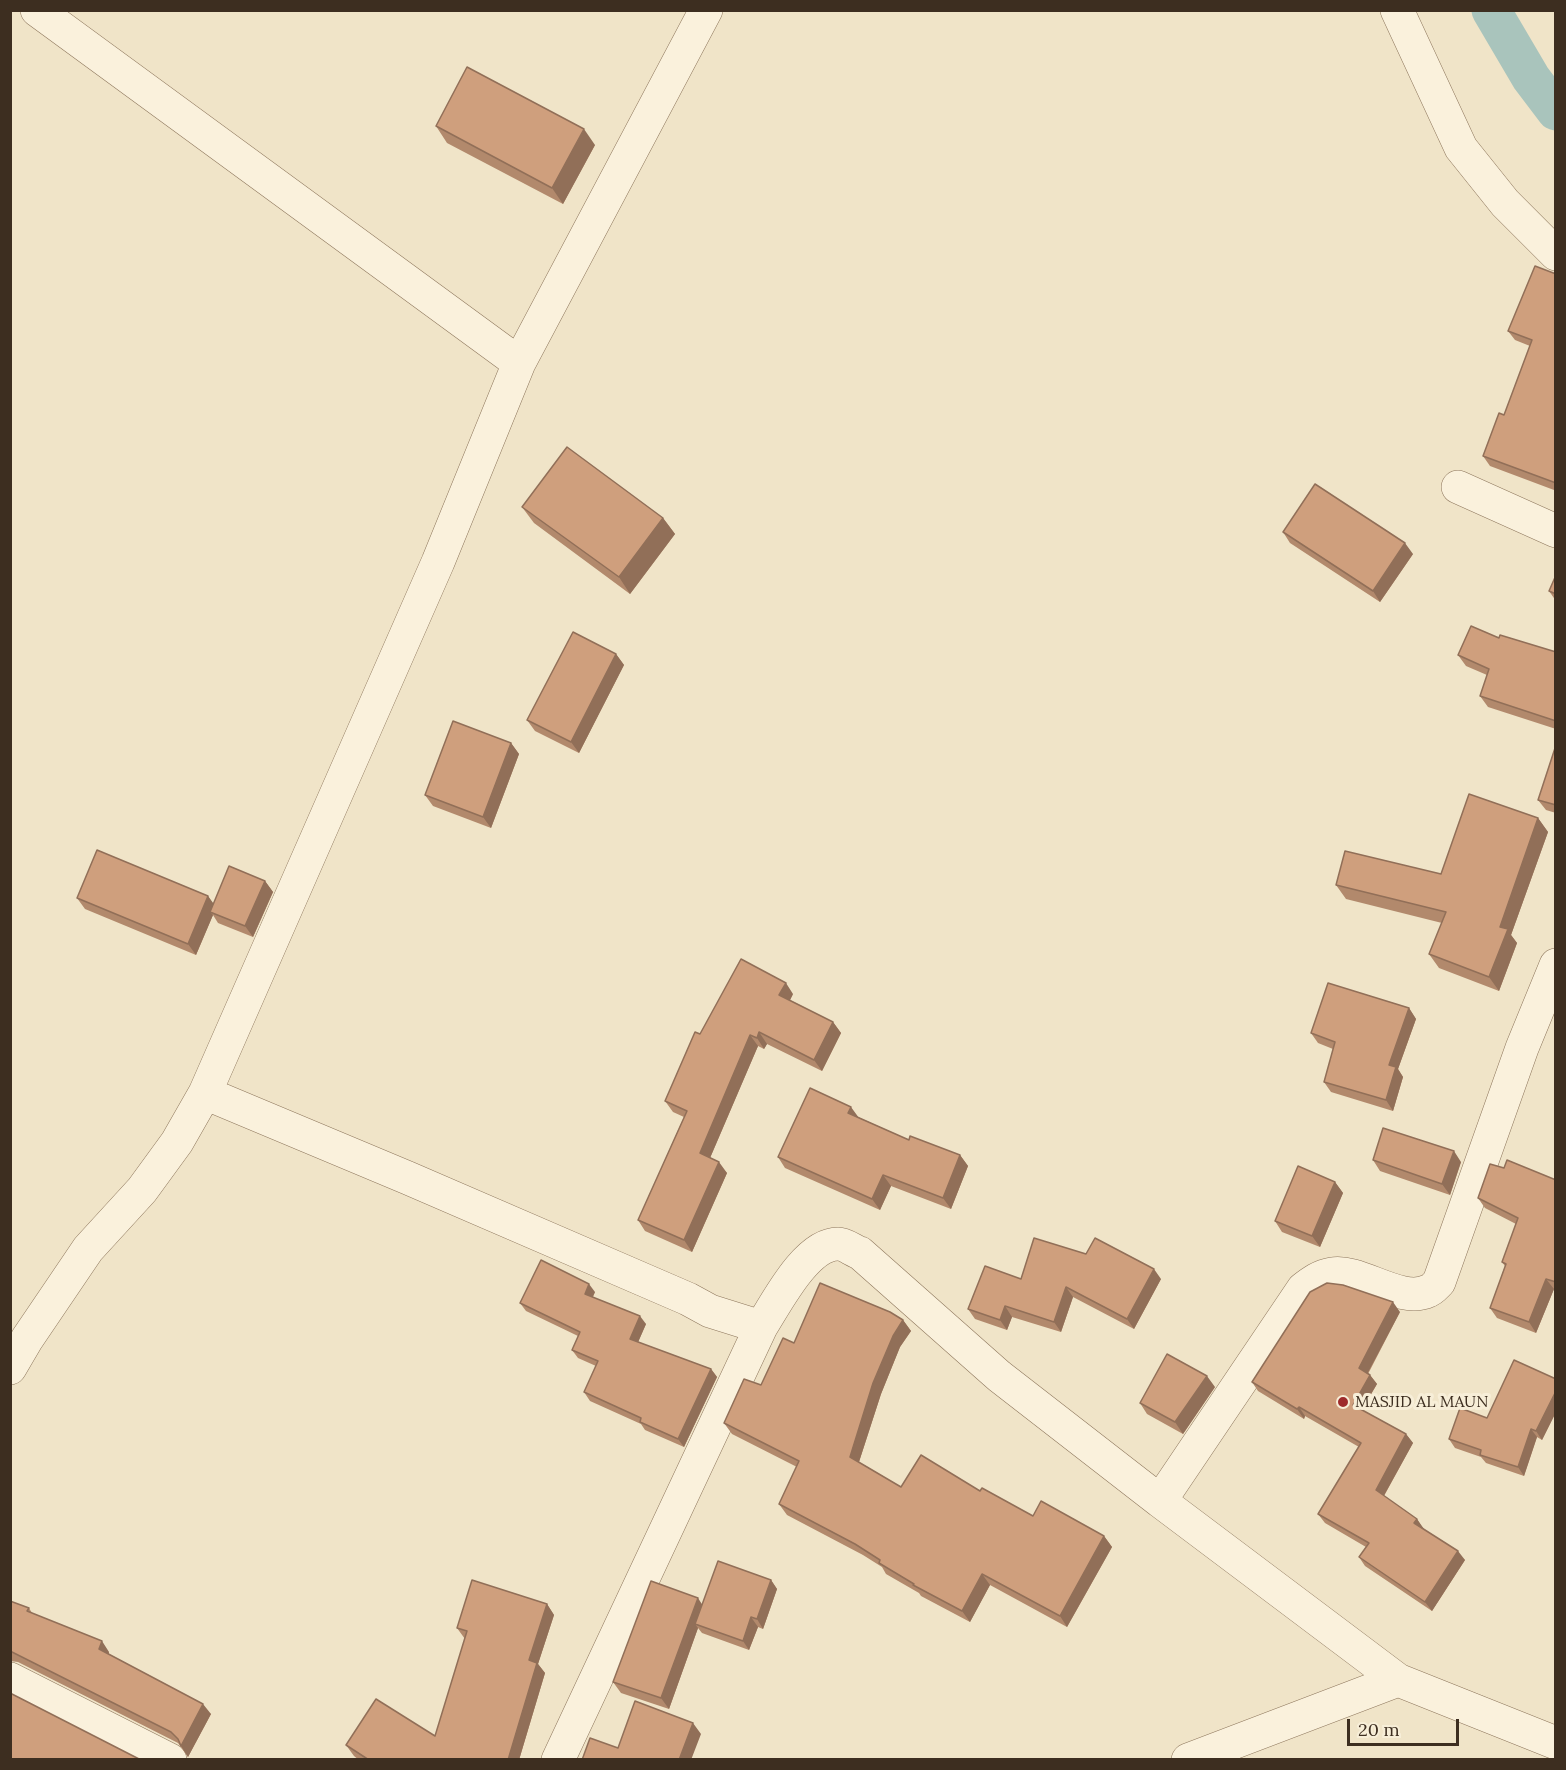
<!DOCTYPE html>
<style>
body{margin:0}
#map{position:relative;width:1566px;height:1770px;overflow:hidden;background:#f0e4c8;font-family:Lora,serif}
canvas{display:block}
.frame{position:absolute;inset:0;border:12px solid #3d2e20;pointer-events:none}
.scale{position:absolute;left:1347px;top:1719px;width:112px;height:27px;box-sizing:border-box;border:3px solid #3d2e20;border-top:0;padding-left:8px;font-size:18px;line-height:21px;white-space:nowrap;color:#3d2e20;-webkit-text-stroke:4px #f7eed8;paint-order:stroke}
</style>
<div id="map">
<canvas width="1566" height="1770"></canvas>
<div class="frame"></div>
<div class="scale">20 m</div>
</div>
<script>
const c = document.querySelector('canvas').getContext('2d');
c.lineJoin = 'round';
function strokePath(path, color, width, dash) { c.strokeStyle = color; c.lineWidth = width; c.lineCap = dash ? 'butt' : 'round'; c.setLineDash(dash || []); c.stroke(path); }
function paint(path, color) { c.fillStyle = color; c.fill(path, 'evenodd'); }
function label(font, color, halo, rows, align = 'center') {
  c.font = font + ' Lora,serif'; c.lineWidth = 6; c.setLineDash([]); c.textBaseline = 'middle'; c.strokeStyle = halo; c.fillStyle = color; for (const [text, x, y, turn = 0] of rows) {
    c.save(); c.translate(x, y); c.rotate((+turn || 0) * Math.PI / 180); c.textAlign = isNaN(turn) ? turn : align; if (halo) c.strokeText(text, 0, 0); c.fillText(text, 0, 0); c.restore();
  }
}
strokePath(new Path2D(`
 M 1491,10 L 1531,78 L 1556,111`), '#a9c4bc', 39);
const minor = new Path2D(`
 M 37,10 L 519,363
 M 1397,10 L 1461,148 L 1505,203 L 1556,254
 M 1458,487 L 1556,531
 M 1556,965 L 1522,1048 L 1439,1282 C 1436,1285 1432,1290 1428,1291 C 1400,1304 1360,1269 1332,1274 C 1320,1276 1312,1282 1303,1289 L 1160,1501 L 1398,1680 L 1556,1743
 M 205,1093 L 408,1178 L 688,1299 L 710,1311 L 761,1327 C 777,1302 806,1244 838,1244 C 845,1244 854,1251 860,1253 L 999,1376 L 1160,1501
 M 10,1368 L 27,1339 L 88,1249 L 142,1190 L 177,1142 L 205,1093 L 438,562 L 519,363 L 706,10
 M 10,1679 L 170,1760
 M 558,1760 L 761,1327
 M 1188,1760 L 1398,1680`);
strokePath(minor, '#8d765c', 34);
strokePath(minor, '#faf1dc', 33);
paint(new Path2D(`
 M 436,126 L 595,145 L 563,204 L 447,143 Z
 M 1556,274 L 1556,493 L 1554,491 L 1554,490 L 1490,466 L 1483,456 L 1504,415 L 1530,346 L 1515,340 L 1508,331 Z
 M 522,507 L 663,518 L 675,534 L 630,594 L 534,523 Z
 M 1283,532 L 1413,554 L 1380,602 L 1290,543 Z
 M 1556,575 L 1556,601 L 1549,591 Z
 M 1499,638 L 1556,652 L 1556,729 L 1488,707 L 1480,696 L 1487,675 L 1466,666 L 1458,655 Z
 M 616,654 L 624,665 L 579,753 L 535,731 L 527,720 Z
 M 511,743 L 519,754 L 491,828 L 433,806 L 425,795 Z
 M 1556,745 L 1556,813 L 1546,810 L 1538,800 Z
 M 1538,818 L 1548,832 L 1511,935 L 1517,943 L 1499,991 L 1439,968 L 1429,954 L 1442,923 L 1346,899 L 1336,885 L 1441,874 Z
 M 265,881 L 273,892 L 253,937 L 218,923 L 213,915 L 196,955 L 85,909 L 77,898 L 208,896 L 213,904 Z
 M 793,994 L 790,1000 L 833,1022 L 841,1033 L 822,1071 L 767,1044 L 764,1049 L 758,1046 L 710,1158 L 727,1173 L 692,1252 L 645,1231 L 638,1220 L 684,1117 L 673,1112 L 665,1101 L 700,1034 Z
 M 1409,1008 L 1416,1019 L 1398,1069 L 1403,1077 L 1393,1111 L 1331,1092 L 1324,1082 L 1333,1049 L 1318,1043 L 1311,1033 Z
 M 858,1117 L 909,1140 L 960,1155 L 968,1166 L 951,1209 L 891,1186 L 880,1210 L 785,1168 L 778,1157 Z
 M 1373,1160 L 1461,1162 L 1450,1195 L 1380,1171 Z
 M 1504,1168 L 1556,1180 L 1556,1290 L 1554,1289 L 1536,1333 L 1497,1318 L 1490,1308 L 1505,1266 L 1502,1262 L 1516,1224 L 1485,1208 L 1478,1198 Z
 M 1335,1182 L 1343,1193 L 1320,1247 L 1282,1232 L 1275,1221 Z
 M 1021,1279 L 1161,1279 L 1134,1329 L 1073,1297 L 1061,1332 L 1012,1317 L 1007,1330 L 975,1319 L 968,1309 Z
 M 595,1292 L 593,1297 L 646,1324 L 638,1342 L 711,1369 L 717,1377 L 684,1447 L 645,1430 L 641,1424 L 590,1401 L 584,1392 L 596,1366 L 578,1358 L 572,1350 L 578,1336 L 526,1311 L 520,1303 Z
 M 1400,1312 L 1368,1374 L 1370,1375 L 1377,1384 L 1362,1410 L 1406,1434 L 1413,1443 L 1384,1496 L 1417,1519 L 1423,1529 L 1465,1560 L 1432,1611 L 1365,1566 L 1359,1557 L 1366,1547 L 1325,1523 L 1318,1514 L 1359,1447 L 1305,1416 L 1304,1419 L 1258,1391 L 1252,1382 Z
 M 903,1320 L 911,1331 L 900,1347 L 881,1394 L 859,1462 L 901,1487 L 980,1491 L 1033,1516 L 1104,1536 L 1112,1547 L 1067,1627 L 990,1585 L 970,1622 L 921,1596 L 919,1593 L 886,1574 L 882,1567 L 863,1555 L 787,1515 L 779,1504 L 797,1467 L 732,1434 L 724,1423 L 761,1385 L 794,1343 Z
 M 1556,1379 L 1556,1412 L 1542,1440 L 1537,1437 L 1524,1476 L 1486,1463 L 1481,1457 L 1455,1448 L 1449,1439 Z
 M 1215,1387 L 1183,1434 L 1147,1414 L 1140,1403 Z
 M 771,1580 L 777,1589 L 763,1629 L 758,1627 L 749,1650 L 702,1633 L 698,1628 L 669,1709 L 621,1693 L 613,1682 L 702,1604 Z
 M 10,1601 L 29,1608 L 32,1613 L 109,1652 L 109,1654 L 211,1714 L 188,1757 L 178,1743 L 18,1662 L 10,1661 Z
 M 547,1604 L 554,1615 L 538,1664 L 545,1673 L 519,1760 L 359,1760 L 354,1756 L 346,1745 L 435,1736 L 465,1639 L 457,1628 Z`), '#b2896c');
paint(new Path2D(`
 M 584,129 L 595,145 L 563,204 L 552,188 Z
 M 663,518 L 675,534 L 630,594 L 619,577 Z
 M 1405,543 L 1413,554 L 1380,602 L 1373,591 Z
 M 616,654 L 624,665 L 579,753 L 571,742 Z
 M 511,743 L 519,754 L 491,828 L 483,817 Z
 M 1538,818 L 1548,832 L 1511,935 L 1517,943 L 1499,991 L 1489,977 L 1500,927 Z
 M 265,881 L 273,892 L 253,937 L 245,926 Z
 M 208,896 L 216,907 L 210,912 L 213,915 L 196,955 L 188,944 Z
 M 786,983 L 793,994 L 787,1006 L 779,995 Z
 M 1409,1008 L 1416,1019 L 1398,1069 L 1403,1077 L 1393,1111 L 1386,1100 L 1389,1065 Z
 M 833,1022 L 841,1033 L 822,1071 L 814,1060 Z
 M 759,1032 L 767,1044 L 764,1049 L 757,1038 Z
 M 750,1035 L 758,1046 L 707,1165 L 700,1153 Z
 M 851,1107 L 859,1118 L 848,1113 Z
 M 1454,1151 L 1461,1162 L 1450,1195 L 1442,1184 Z
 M 960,1155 L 968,1166 L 951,1209 L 943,1198 Z
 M 719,1162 L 727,1173 L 692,1252 L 684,1240 Z
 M 883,1175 L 891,1186 L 880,1210 L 872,1199 Z
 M 1335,1182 L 1343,1193 L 1320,1247 L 1312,1236 Z
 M 1154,1269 L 1161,1279 L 1134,1329 L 1127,1319 Z
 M 1546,1279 L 1554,1289 L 1536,1333 L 1529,1322 Z
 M 589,1284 L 595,1292 L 590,1302 L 585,1294 Z
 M 1066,1287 L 1073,1297 L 1061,1332 L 1054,1322 Z
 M 1393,1302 L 1400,1312 L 1365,1378 L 1359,1368 Z
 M 1005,1306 L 1012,1317 L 1007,1330 L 1000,1320 Z
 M 640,1316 L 646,1324 L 636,1347 L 630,1339 Z
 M 903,1320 L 911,1331 L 900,1347 L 881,1394 L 857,1468 L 850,1457 L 873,1383 L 893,1336 Z
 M 711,1369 L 717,1377 L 684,1447 L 678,1439 Z
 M 1370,1375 L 1377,1384 L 1359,1414 L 1353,1405 Z
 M 1207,1376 L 1215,1387 L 1183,1434 L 1175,1422 Z
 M 1556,1391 L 1556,1412 L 1542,1440 L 1536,1431 Z
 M 1299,1407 L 1305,1416 L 1304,1419 L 1297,1409 Z
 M 1531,1429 L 1537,1437 L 1524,1476 L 1518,1467 Z
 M 1406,1434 L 1413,1443 L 1382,1499 L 1376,1490 Z
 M 1417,1519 L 1424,1529 L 1421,1533 L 1414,1523 Z
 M 1104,1536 L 1112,1547 L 1067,1627 L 1060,1616 Z
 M 1458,1551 L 1465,1560 L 1432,1611 L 1425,1602 Z
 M 982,1574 L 990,1585 L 970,1622 L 962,1611 Z
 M 771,1580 L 777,1589 L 763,1629 L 757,1619 Z
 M 698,1598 L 705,1609 L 695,1624 L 698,1628 L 669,1709 L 661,1698 Z
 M 547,1604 L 554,1615 L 538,1664 L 545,1673 L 519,1760 L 508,1760 L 529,1660 Z
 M 751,1617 L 758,1627 L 749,1650 L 743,1641 Z
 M 102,1641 L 109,1652 L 106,1659 L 99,1649 Z
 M 203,1704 L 211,1714 L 188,1757 L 181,1746 Z
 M 693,1723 L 701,1734 L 691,1760 L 679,1760 Z`), '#916f58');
const building = new Path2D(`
 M 467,67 L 584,129 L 552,188 L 436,126 Z
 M 1535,266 L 1556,274 L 1556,483 L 1483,456 L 1499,413 L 1504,415 L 1532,340 L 1508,331 Z
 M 567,447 L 663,518 L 619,577 L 522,507 Z
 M 1315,484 L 1405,543 L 1373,591 L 1283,532 Z
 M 1556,575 L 1556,594 L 1549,591 Z
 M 1471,626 L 1499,638 L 1500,635 L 1556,652 L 1556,721 L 1480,696 L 1489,669 L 1458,655 Z
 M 573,632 L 616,654 L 571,742 L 527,720 Z
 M 453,721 L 511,743 L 483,817 L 425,795 Z
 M 1556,745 L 1556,805 L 1538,800 Z
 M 1469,794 L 1538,818 L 1500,927 L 1508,929 L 1489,977 L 1429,954 L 1446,912 L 1336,885 L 1345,851 L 1441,874 Z
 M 97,850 L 208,896 L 188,944 L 77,898 Z
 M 229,866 L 265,881 L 245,926 L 210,912 Z
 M 741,959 L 786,983 L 779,995 L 833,1022 L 814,1060 L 759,1032 L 757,1038 L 750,1035 L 700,1153 L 719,1162 L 684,1240 L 638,1220 L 687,1111 L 665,1101 L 695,1032 L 700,1034 Z
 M 1328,983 L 1409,1008 L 1389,1065 L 1396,1067 L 1386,1100 L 1324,1082 L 1335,1042 L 1311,1033 Z
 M 810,1088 L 851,1107 L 848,1113 L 909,1140 L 910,1136 L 960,1155 L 943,1198 L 883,1175 L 872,1199 L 778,1157 Z
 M 1383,1128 L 1454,1151 L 1442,1184 L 1373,1160 Z
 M 1507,1160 L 1556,1180 L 1556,1282 L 1546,1279 L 1529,1322 L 1490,1308 L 1506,1264 L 1502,1262 L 1518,1218 L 1478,1198 L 1490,1164 L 1504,1168 Z
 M 1298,1166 L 1335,1182 L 1312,1236 L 1275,1221 Z
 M 1034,1238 L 1086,1254 L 1095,1238 L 1154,1269 L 1127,1319 L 1066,1287 L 1054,1322 L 1005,1306 L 1000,1320 L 968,1309 L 985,1266 L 1021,1279 Z
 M 541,1260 L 589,1284 L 585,1294 L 640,1316 L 630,1339 L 711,1369 L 678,1439 L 640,1422 L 641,1418 L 584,1392 L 598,1361 L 572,1350 L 580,1332 L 520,1303 Z
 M 820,1283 L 890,1312 L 903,1320 L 893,1336 L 873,1383 L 850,1457 L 901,1487 L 921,1455 L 980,1491 L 982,1488 L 1033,1516 L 1041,1501 L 1104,1536 L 1060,1616 L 982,1574 L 962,1611 L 913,1585 L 914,1584 L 879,1563 L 880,1560 L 855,1544 L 779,1504 L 799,1461 L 724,1423 L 744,1379 L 761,1385 L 783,1338 L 794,1343 Z
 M 1327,1283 L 1343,1285 L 1393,1302 L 1359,1368 L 1370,1375 L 1353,1405 L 1406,1434 L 1376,1490 L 1417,1519 L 1414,1523 L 1458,1551 L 1425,1602 L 1359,1557 L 1369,1543 L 1318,1514 L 1361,1443 L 1299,1407 L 1297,1409 L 1252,1382 L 1310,1292 Z
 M 1167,1354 L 1207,1376 L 1175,1422 L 1140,1403 Z
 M 1514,1360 L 1556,1379 L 1556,1391 L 1536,1431 L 1531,1429 L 1518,1467 L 1480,1455 L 1481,1450 L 1449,1439 L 1460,1408 L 1487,1418 Z
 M 718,1561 L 771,1580 L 757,1619 L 751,1617 L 743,1641 L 695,1624 Z
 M 472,1580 L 547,1604 L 529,1660 L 537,1663 L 508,1760 L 369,1760 L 346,1745 L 376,1699 L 435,1736 L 467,1631 L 457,1628 Z
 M 651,1581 L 698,1598 L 661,1698 L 613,1682 Z
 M 10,1601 L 29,1608 L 27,1611 L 102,1641 L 99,1649 L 203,1704 L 181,1746 L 178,1739 L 171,1732 L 10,1651 Z
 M 10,1693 L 141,1760 L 10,1760 Z
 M 635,1701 L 693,1723 L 679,1760 L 582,1760 L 590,1738 L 618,1748 Z`);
paint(building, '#cf9f7d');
strokePath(building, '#916f58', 1.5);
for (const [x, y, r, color] of [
 [1343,1402,6,"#9e2a2b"]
]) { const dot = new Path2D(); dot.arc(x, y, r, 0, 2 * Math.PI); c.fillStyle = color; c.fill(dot); strokePath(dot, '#f7eed8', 2); }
label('16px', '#3d2e20', '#f7eed8', [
 ["MASJID AL MAUN",1355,1402]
], 'left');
</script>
